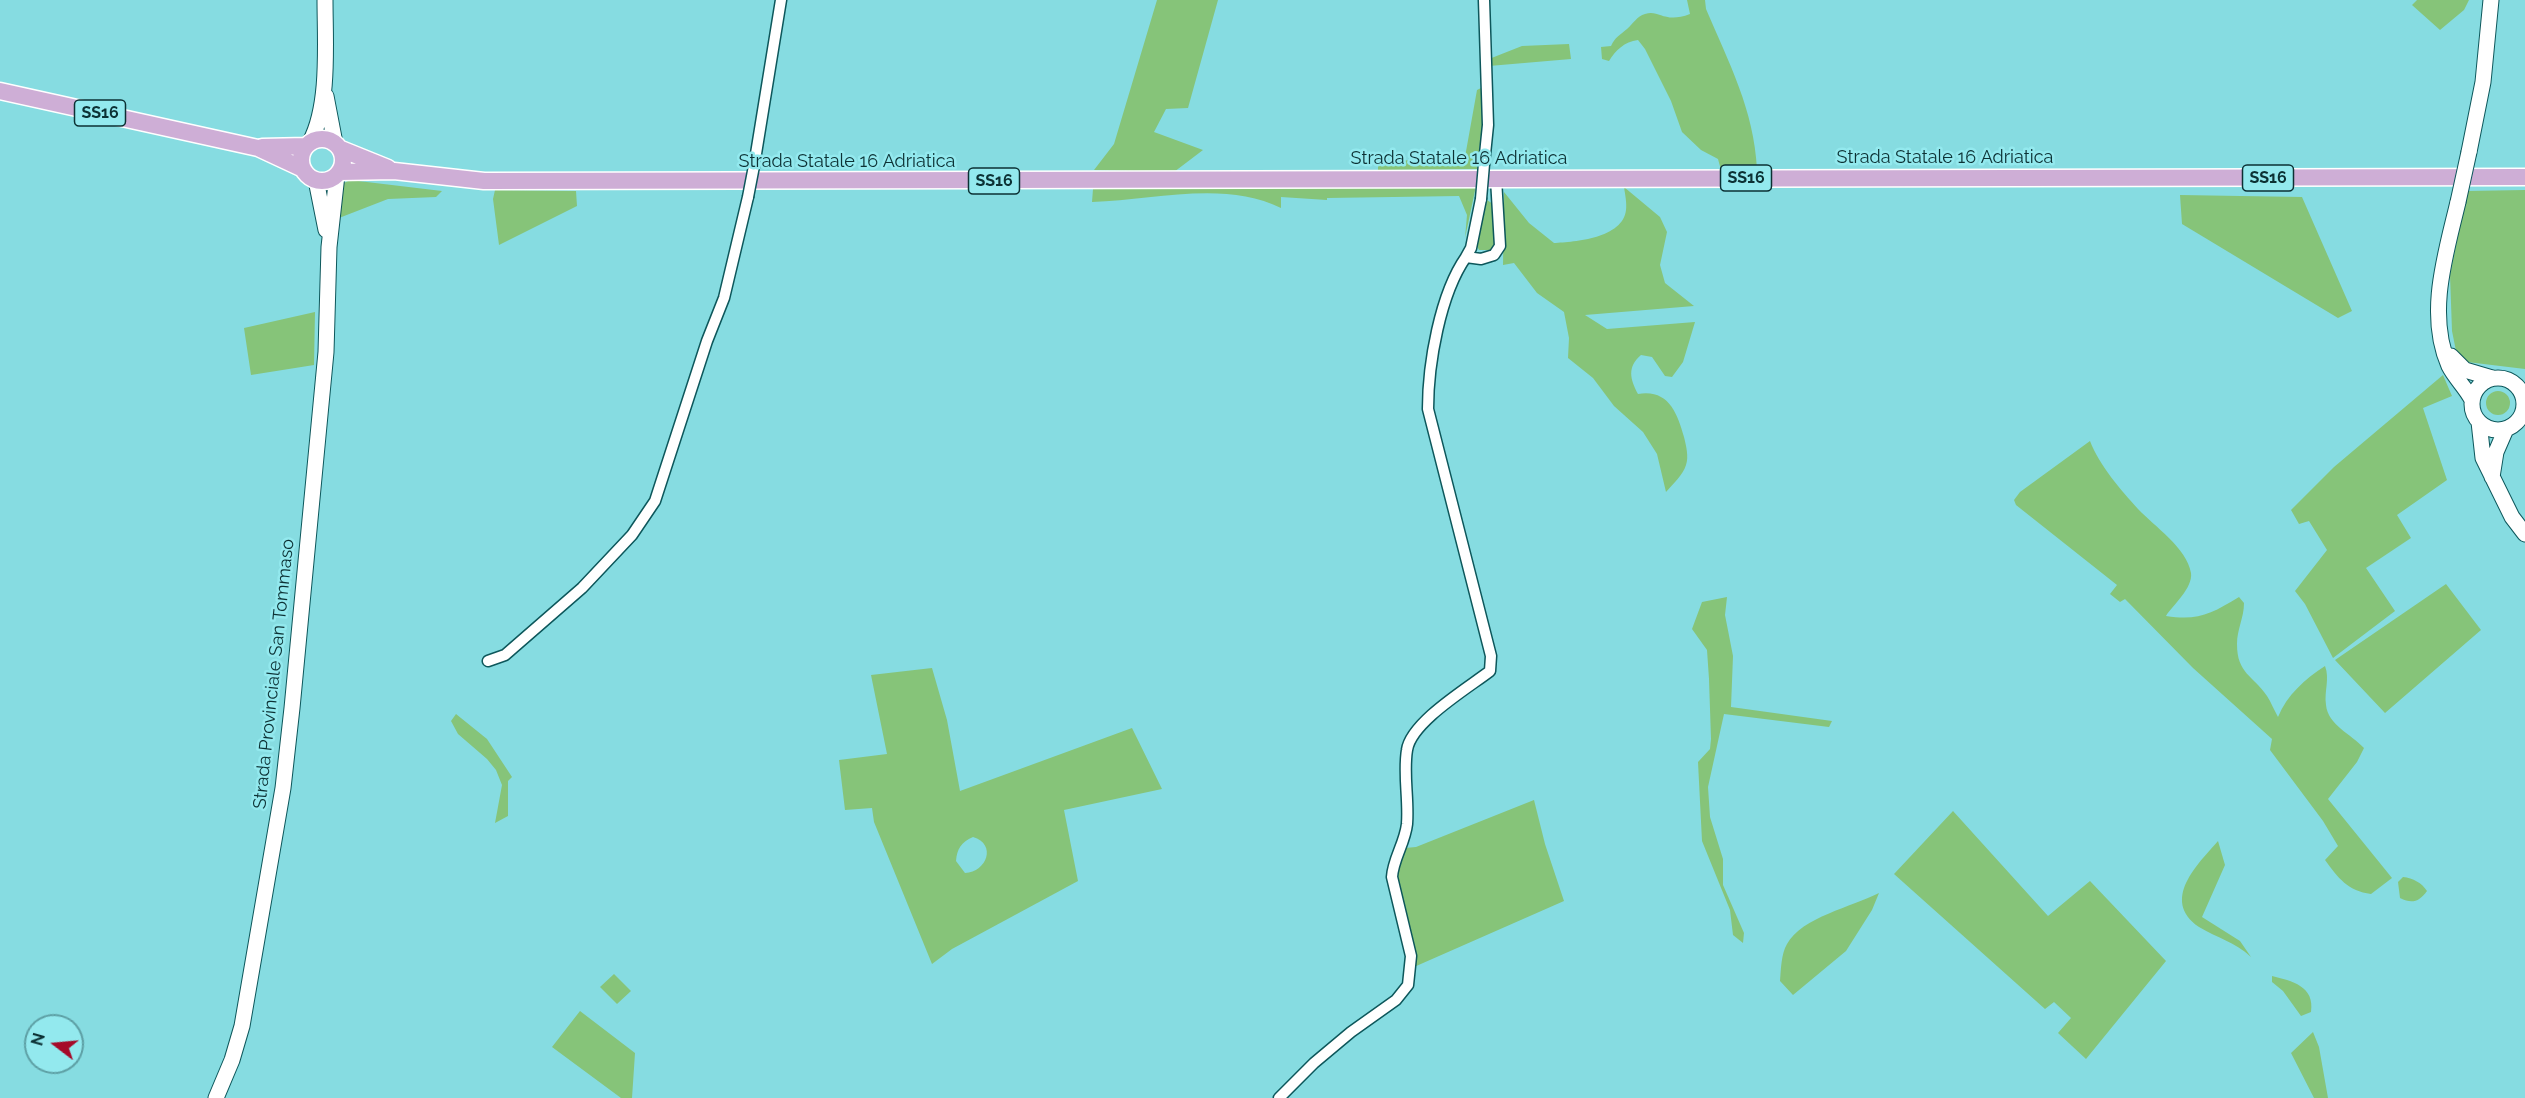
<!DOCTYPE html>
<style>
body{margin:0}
#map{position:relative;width:2525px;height:1098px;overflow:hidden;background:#86dce1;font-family:Raleway,sans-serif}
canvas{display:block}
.north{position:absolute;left:24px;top:1014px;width:60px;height:60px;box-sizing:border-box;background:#93e9ee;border:2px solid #5d9fa4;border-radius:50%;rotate:286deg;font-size:16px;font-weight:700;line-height:24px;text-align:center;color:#0c3134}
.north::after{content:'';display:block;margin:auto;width:21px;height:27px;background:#a50a29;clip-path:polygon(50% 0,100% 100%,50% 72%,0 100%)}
</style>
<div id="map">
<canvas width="2525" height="1098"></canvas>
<div class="north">N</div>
</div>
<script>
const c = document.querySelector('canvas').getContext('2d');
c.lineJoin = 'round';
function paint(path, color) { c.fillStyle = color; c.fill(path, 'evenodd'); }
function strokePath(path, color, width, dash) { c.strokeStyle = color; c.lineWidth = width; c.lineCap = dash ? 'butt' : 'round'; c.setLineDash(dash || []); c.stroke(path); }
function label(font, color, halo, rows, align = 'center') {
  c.font = font + ' Raleway,sans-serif'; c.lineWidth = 5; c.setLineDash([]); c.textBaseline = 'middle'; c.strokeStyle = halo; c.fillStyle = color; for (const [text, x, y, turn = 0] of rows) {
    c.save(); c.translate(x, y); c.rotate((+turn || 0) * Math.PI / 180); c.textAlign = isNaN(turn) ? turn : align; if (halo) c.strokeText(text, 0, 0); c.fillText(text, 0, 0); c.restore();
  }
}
paint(new Path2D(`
 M 1157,0 L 1218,0 L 1188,108 L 1166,109 L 1154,132 L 1203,150 L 1174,172 L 1094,170 L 1114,144 Z
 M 1687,0 L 1705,0 L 1706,9 C 1729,63 1754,110 1757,169 L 1721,170 L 1718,159 L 1701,150 L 1682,132 L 1671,101 L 1645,49 L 1638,40 C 1624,42 1616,50 1609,61 L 1602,59 L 1601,47 L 1611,46 C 1615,37 1620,35 1627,29 C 1633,24 1637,16 1645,14 C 1659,9 1664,24 1690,14 Z
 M 2417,0 L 2469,0 L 2464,10 L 2440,30 L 2412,5 Z
 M 1569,44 L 1571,59 L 1489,66 L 1489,59 L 1522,46 Z
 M 1483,87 L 1483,118 L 1477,169 L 1378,170 L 1378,162 L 1465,157 L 1477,90 Z
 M 350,180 L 442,191 L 436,197 L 388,199 L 339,218 L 342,184 Z
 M 1476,186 L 1465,238 L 1467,215 L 1459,196 L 1327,198 L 1327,200 L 1281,197 L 1281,208 C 1226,180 1152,200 1092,202 L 1093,189 Z
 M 1624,187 L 1660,217 L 1667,232 L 1660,265 L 1665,283 L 1694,306 L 1585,315 L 1607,329 L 1695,322 L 1683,362 L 1672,377 L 1665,376 L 1652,357 L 1641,355 C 1627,367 1630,379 1638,394 C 1668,389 1677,412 1684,437 C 1686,445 1689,457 1686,465 C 1683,475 1673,484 1666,492 L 1657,454 L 1643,432 L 1614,406 L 1593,378 L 1568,358 L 1569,338 L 1564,312 L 1537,293 L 1514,263 L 1503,265 L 1504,192 L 1529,223 L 1554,243 C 1575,242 1623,238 1626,210 C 1627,203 1625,194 1624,187 Z
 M 495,190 L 576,191 L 577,206 L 499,245 L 493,199 Z
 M 2525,190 L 2525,369 L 2467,362 L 2456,351 L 2452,331 L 2450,275 L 2467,191 Z
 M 2180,195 L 2302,197 L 2352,311 L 2338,318 L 2182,224 Z
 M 1487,200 L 1493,204 L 1498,237 L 1492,250 L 1479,250 L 1477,246 Z
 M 315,312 L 314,365 L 251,375 L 244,328 Z
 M 2443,375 L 2452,396 L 2423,408 L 2447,480 L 2397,515 L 2411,538 L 2366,568 L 2395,611 L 2333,658 L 2305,604 L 2295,591 L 2327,550 L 2309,521 L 2299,524 L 2291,510 L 2334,467 Z
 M2486 403a12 12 0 1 1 24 0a12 12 0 1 1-24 0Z
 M 2090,441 C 2099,465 2121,490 2138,509 C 2154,526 2187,548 2191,573 C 2193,588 2173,605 2166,616 C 2198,621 2211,614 2239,597 L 2244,603 C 2244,618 2237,629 2237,644 C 2237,674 2253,675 2267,696 C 2271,702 2274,710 2278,717 C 2287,695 2305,679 2325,666 C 2330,679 2324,691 2326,705 C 2328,725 2351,734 2364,748 L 2357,762 L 2328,799 L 2392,878 L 2371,894 C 2348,891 2338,878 2325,860 L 2338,846 L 2323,821 L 2270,750 L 2272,739 L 2193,668 L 2125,599 L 2120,602 L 2110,594 L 2117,585 L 2016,505 L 2014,500 L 2020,492 Z
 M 2446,584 L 2481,630 L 2385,713 L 2335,660 Z
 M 1727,597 L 1725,615 L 1733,656 L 1731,707 L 1832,721 L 1829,727 L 1724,714 L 1708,787 L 1710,817 L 1723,859 L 1723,885 L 1744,933 L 1743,943 L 1733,935 L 1730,910 L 1702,841 L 1698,762 L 1710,749 L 1711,739 L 1709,679 L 1707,650 L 1692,629 L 1702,602 Z
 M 932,668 L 947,720 L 960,791 L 1132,728 L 1162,789 L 1064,810 L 1078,881 L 952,949 L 932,964 L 874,822 L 872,808 L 845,810 L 839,760 L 887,754 L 871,675 ZM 973,837 C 997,844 987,872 965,873 L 956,861 C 957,849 961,842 973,837 Z
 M 456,714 L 487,739 L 512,777 L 508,781 L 508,816 L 495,823 L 502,785 L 496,770 L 487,759 L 458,734 L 451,721 Z
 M 1534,800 L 1545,844 L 1564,901 L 1414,967 L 1395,880 L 1405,848 L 1416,847 Z
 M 1953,811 L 2048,916 L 2090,881 L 2166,961 L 2086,1059 L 2058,1033 L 2071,1018 L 2054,1002 L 2045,1009 L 1894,874 Z
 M 2218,841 L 2225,865 L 2202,917 L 2240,941 L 2251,957 C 2235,942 2217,938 2199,927 C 2160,900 2198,864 2218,841 Z
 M 2403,877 C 2413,878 2422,883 2427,891 C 2419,902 2412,904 2400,898 L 2398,882 Z
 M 1879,893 L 1872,910 L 1846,951 L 1793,995 L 1780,981 C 1781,970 1781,954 1787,944 C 1802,917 1852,907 1879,893 Z
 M 614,974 L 631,991 L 617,1004 L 600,987 Z
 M 2272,976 C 2292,981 2315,986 2311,1012 L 2301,1016 L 2283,991 L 2272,982 Z
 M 580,1011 L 635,1053 L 632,1098 L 621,1098 L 552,1047 Z
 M 2313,1032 L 2319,1047 L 2328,1098 L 2314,1098 L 2291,1053 Z`), '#86c479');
const street = new Path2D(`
 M 1484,164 L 1488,125 L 1484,0
 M 754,166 L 781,0
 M 1466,257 L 1471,248 L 1481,199
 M 488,661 L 505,655 L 582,588 L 632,535 L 655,501 L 707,341 L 724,298 L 748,197
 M 1279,1098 L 1314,1063 L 1351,1032 L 1396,1000 L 1408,985 L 1411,956 L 1392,877 C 1393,859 1405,843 1407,824 C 1409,799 1403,774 1407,750 C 1411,722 1468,688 1490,671 L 1491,656 L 1428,409 C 1428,364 1440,294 1466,257 L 1481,259 L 1494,255 L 1500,246 L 1496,179`);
const secondary = new Path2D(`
 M 326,96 L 335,143
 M 310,142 C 330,105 325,42 325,0
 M 2469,152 L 2483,82 L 2491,0
 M 316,180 L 326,230
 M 2458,202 C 2446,253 2426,314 2449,366 C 2455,378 2466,388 2472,400
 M 2451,356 L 2465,370 L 2492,378
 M2472 404a26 26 0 1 1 52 0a26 26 0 1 1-52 0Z
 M 2479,422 L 2483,458 L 2512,517 L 2525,534
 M 2492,477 L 2496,452 L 2506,429
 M 216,1098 L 232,1060 L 242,1026 L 283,788 L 292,708 L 326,352 L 329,247 L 337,175`);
const primary = new Path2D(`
 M 0,91 L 258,148 L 303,169
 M301 160a21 21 0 1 1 42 0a21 21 0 1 1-42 0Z
 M 262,147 L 306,146
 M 341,149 L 388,168
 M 339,172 L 394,171 L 484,181 L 2525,177`);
strokePath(street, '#0d575b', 13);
strokePath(secondary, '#0d575b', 17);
strokePath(primary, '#fff', 19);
strokePath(street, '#fff', 10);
strokePath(secondary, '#fff', 15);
strokePath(primary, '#ceaed6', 16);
const streetBridge = new Path2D(`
 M 748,197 L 754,166
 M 1481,199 L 1484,164`);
const secondaryBridge = new Path2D(`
 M 2458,202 L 2469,152`);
strokePath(streetBridge, '#0d575b', 13, []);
strokePath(secondaryBridge, '#0d575b', 17, []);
strokePath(streetBridge, '#fff', 10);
strokePath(secondaryBridge, '#fff', 15);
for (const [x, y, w] of [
 [100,113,51],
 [1746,178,51],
 [2268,178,51],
 [994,181,51]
]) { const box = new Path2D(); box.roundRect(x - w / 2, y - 13, w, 26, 4.5); c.fillStyle = '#93e9ee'; c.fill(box); strokePath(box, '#0c3134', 1.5); }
label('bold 16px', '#0c3134', null, [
 ["SS16",100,113],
 ["SS16",1746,178],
 ["SS16",2268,178],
 ["SS16",994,181]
]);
label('18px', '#0c3134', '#93e9ee', [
 ["Strada Statale 16 Adriatica",1945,158],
 ["Strada Statale 16 Adriatica",1459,159],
 ["Strada Statale 16 Adriatica",847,162],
 ["Strada Provinciale San Tommaso",274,674,-84]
]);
</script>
